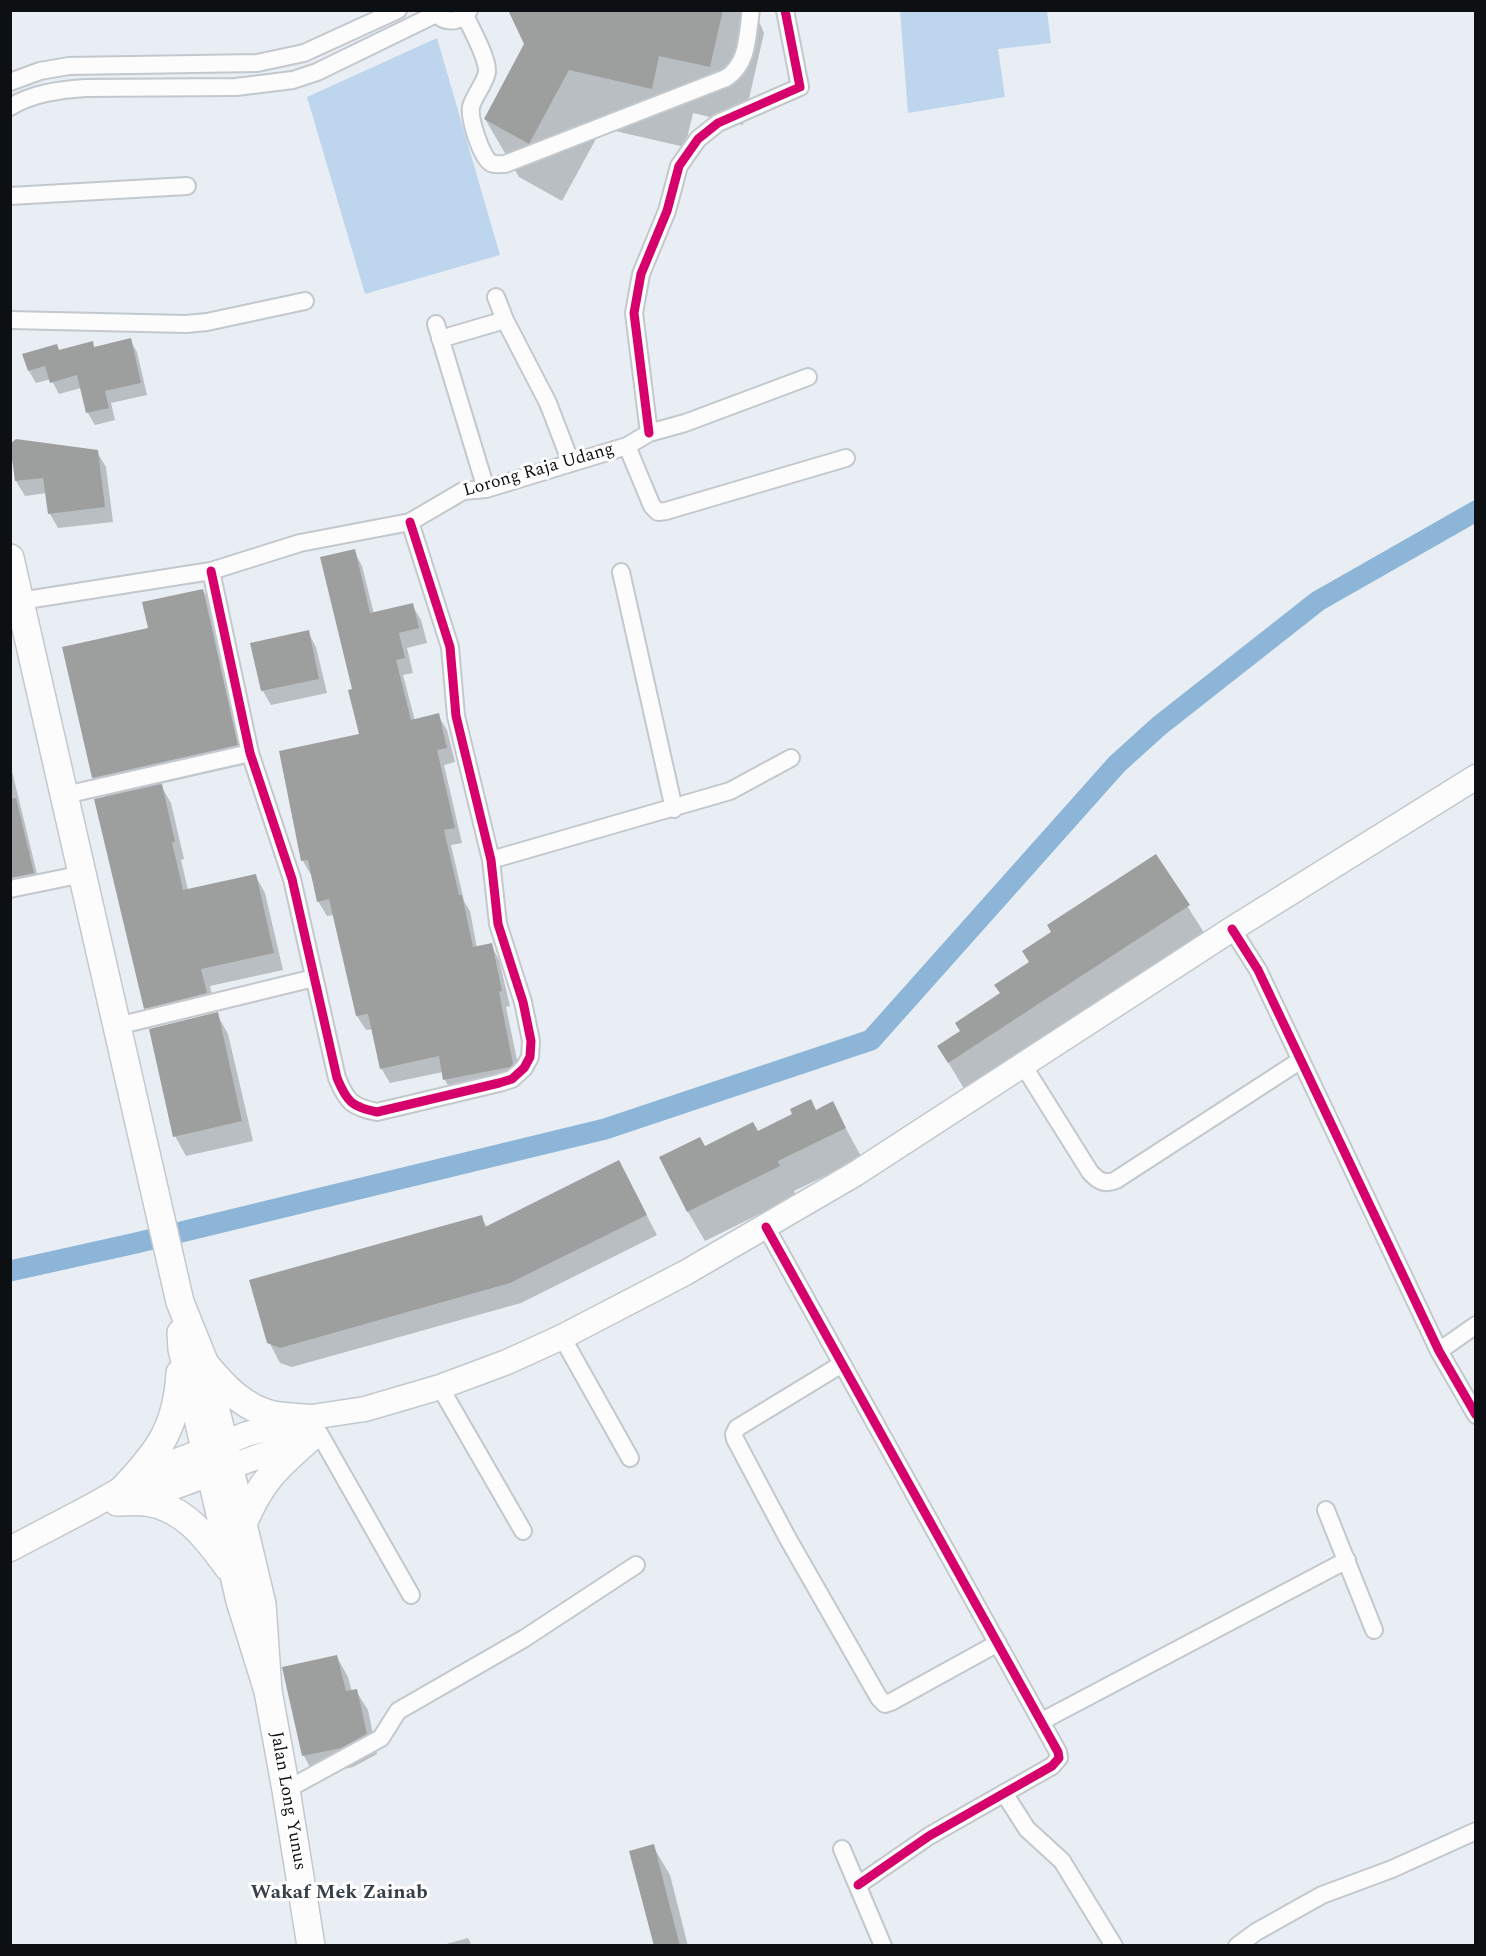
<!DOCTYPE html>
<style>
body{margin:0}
#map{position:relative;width:1486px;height:1956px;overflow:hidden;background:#e8eef3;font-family:Spectral,serif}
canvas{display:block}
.frame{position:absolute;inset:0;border:12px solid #0d1013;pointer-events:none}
</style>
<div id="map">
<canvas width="1486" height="1956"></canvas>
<div class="frame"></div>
</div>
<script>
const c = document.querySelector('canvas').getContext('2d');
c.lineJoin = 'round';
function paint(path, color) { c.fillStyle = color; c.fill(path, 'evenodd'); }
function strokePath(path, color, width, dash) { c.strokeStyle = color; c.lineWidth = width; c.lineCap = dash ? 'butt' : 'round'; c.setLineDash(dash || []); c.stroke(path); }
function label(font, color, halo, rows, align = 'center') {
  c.font = font + ' Spectral,serif'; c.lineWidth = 6; c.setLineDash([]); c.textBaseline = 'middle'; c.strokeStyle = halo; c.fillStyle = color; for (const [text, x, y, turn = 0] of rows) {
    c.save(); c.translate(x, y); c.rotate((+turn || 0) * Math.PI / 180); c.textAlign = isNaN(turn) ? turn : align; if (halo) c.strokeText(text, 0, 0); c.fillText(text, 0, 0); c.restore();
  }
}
paint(new Path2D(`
 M 900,11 L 1047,11 L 1051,43 L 998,49 L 1005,97 L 908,113 Z
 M 437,38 L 500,255 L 365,294 L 307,97 Z`), '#bdd6ee');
paint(new Path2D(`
 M 583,10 L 754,10 L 764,33 L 743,125 L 693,113 L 685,147 L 602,128 L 562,201 L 519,177 L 485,119 Z
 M 130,340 L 137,352 L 147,395 L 111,403 L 115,420 L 95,425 L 88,413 L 81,388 L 59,394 L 51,379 L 36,383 L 29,371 L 24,355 L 59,351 L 92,343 L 95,348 Z
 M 11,445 L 97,452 L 106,467 L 113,522 L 58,528 L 50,514 L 47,493 L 25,496 L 16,481 Z
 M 354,551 L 362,566 L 374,614 L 412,605 L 421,620 L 427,643 L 407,648 L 413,673 L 403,675 L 415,721 L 438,715 L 447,730 L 455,762 L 444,765 L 462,843 L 451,845 L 464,901 L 470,911 L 477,948 L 491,945 L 499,960 L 510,1006 L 506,1007 L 521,1079 L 453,1094 L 445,1080 L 443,1072 L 390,1083 L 381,1068 L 373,1029 L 366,1030 L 357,1016 L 334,915 L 327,916 L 318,901 L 311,875 L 303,861 L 361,735 L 354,690 Z
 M 203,590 L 214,609 L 247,764 L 160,784 L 171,803 L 184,859 L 181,860 L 188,890 L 255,875 L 265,893 L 283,970 L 210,986 L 216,1011 L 156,1025 L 146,1008 L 105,798 L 93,778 L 149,629 Z
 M 308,632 L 316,647 L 327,693 L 271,705 L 263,691 L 252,644 Z
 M 10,763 L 39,882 L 10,889 Z
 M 1156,856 L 1206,936 L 966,1092 L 939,1047 L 962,1032 L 1001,994 L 1031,963 L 1052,932 Z
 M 217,1014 L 228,1034 L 253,1141 L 186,1156 L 175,1136 Z
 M 832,1103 L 862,1158 L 794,1191 L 796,1196 L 705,1241 L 688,1212 L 661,1158 L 758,1133 L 794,1115 L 816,1111 Z
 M 619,1162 L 657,1235 L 521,1303 L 292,1367 L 280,1363 L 269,1342 L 481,1217 L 487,1227 Z
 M 337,1657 L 348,1677 L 352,1692 L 356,1691 L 368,1710 L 377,1754 L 353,1767 L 315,1776 L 304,1756 L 284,1668 Z
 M 653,1846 L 670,1875 L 688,1946 L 655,1946 Z
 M 468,1938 L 472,1946 L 439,1946 Z`), '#0003');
strokePath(new Path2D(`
 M 10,1271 L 136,1243 L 605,1129 L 871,1040 L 1117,764 L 1159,726 L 1318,601 L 1476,511`), '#8db5d8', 21);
paint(new Path2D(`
 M 508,10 L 723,10 L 710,67 L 659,56 L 652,89 L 569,70 L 529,144 L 484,119 L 524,44 Z
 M 131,338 L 141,383 L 105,391 L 109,408 L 86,413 L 77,375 L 50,383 L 45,366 L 28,371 L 22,354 L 57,344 L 59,350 L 93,341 L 94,347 Z
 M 16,439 L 98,450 L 105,507 L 48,514 L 43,478 L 15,481 L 10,444 Z
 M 355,549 L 370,613 L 413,603 L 419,628 L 399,633 L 405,658 L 396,660 L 411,720 L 439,713 L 447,748 L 437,750 L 455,828 L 444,830 L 459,895 L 462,895 L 473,947 L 492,943 L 502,991 L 499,992 L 513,1064 L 510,1067 L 443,1080 L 439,1056 L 380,1069 L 368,1014 L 356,1016 L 329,899 L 317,902 L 308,860 L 301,861 L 279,751 L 359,734 L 348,690 L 352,689 L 320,557 Z
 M 203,589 L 238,745 L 92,778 L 62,647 L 148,628 L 142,602 Z
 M 309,630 L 319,679 L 261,691 L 250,643 Z
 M 162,784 L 175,842 L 172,842 L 183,890 L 256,874 L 274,953 L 201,969 L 207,993 L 144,1009 L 94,799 Z
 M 16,798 L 34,873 L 10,878 L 10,799 Z
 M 1156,854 L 1190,905 L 948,1063 L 937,1046 L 960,1031 L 955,1023 L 1000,993 L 994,985 L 1029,962 L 1022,951 L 1051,932 L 1047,925 Z
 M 218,1012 L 242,1121 L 173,1137 L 149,1029 Z
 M 811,1099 L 816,1110 L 833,1101 L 846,1128 L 778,1161 L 780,1166 L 687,1212 L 659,1157 L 700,1137 L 705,1146 L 753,1122 L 758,1131 L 792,1114 L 790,1109 Z
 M 619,1160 L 647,1215 L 510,1283 L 280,1348 L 267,1343 L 249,1280 L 482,1215 L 485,1227 Z
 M 337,1655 L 346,1691 L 357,1689 L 367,1734 L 341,1748 L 302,1756 L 282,1667 Z
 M 654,1844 L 680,1946 L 654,1946 L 629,1851 Z`), '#9d9f9f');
const minor = new Path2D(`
 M 434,10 C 443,24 459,24 469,10
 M 465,15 C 471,29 488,58 487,72 C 485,84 474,95 471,107 C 469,118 481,157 491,163 C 495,165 501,164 505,164 L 726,78 C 749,63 747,35 751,10
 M 10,82 L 40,71 L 69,66 L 257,63 L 304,53 L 398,10
 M 10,107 C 33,93 59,90 85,88 L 236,87 L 293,80 L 317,72 L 436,14
 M 10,196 L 187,186
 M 496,297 L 505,320 L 548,403 L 571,463
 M 10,320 L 186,324 L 207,322 L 305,301
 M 436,324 L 486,489
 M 440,339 L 505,320
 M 649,433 L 634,313 L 641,274 L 667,211 L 679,166 L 698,139 L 718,123 L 800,87 L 785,10
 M 627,446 L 652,506 L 658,512 L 666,511 L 846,458
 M 211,571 L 250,753 L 292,879 L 337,1078 C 347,1102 352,1107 377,1112 L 499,1083 L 512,1079 L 524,1068 L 530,1057 L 531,1041 L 523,1002 L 498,924 L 491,860 L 456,716 L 450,647 L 410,522
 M 621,572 L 674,809
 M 20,601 L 211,571 L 300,543 L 410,522 L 463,491 L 486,489 L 627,446 L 649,433 L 685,423 L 808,377
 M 65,795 L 250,753
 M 491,860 L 730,791 L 791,758
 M 10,889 L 83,874
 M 1232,929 L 1258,970 L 1439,1351 L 1476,1415
 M 117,1026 L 314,978
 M 1023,1065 L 1090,1172 C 1098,1181 1105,1185 1116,1180 L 1301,1060
 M 766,1227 L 1058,1752 L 1059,1758 L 1052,1766 L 929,1836 L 858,1885
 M 562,1337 L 630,1458
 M 1439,1351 L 1476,1325
 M 842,1364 L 737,1428 L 734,1434 L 735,1439 L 787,1537 L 879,1698 L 885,1704 L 891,1702 L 998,1643
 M 440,1387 L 523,1531
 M 319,1433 L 411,1595
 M 1326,1510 L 1374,1630
 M 1042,1721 L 1347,1560
 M 286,1790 L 381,1738 L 398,1711 L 525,1638 L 636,1565
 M 1004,1793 L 1027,1829 L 1062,1861 L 1114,1946
 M 842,1849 L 883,1946
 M 1237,1946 L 1256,1932 L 1322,1895 L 1392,1869 L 1476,1831`);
const secondary = new Path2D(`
 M 129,1499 L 160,1492 L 307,1439
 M 10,1549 L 92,1506 L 158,1468 L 247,1434 L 305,1418 L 365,1409 L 440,1387 L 507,1362 L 562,1337 L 685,1273 L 855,1174 L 1232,929 L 1476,777`);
const primary = new Path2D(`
 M 10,558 L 180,1302 L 205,1364 L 262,1604 L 268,1691
 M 181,1333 L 182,1349 L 240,1601 L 268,1691 L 286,1790 L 311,1946
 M 206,1365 C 224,1387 244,1408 273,1415 C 283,1417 295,1417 305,1418
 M 123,1489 C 159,1451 177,1427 180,1373
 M 117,1502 C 126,1502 136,1501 146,1502 C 184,1507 207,1538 228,1567
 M 243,1524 C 261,1480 277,1467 311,1437`);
strokePath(minor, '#c3c8cd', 20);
strokePath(secondary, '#c3c8cd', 27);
strokePath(primary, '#c3c8cd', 30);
strokePath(minor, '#fcfcfd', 16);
strokePath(secondary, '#fcfcfd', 24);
strokePath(primary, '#fcfcfd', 27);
strokePath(new Path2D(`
 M 649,433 L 634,313 L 641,274 L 667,211 L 679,166 L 698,139 L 718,123 L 800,87 L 785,10
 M 211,571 L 250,753 L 292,879 L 337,1078 C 347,1102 352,1107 377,1112 L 499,1083 L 512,1079 L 524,1068 L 530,1057 L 531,1041 L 523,1002 L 498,924 L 491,860 L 456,716 L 450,647 L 410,522
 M 1232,929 L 1258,970 L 1439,1351 L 1476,1415
 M 766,1227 L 1058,1752 L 1059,1758 L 1052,1766 L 929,1836 L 858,1885`), '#d6006c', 9);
label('18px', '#0d1013', '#fff', [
 ["Lorong Raja Udang",539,471,-16],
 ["Jalan Long Yunus",287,1801,80]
]);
label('bold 20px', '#374048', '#fff', [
 ["Wakaf Mek Zainab",339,1894]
]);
</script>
